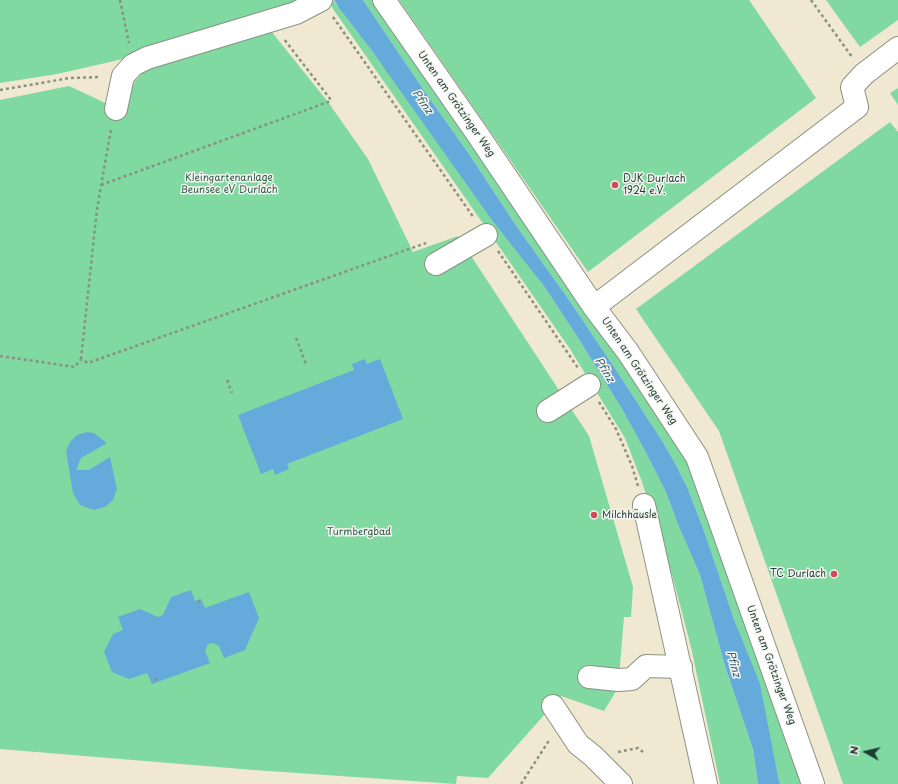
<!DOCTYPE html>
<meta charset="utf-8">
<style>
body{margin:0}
#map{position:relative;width:898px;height:784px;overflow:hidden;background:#f0e8d1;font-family:"Playpen Sans",sans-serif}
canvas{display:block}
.north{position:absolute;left:846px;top:732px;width:40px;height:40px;-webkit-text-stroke:3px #f6f6f2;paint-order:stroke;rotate:278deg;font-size:11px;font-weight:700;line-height:16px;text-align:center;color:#1f3d34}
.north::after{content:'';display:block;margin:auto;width:14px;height:18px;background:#1f3d34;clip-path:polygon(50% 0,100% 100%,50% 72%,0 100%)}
</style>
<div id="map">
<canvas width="898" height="784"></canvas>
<div class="north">N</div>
</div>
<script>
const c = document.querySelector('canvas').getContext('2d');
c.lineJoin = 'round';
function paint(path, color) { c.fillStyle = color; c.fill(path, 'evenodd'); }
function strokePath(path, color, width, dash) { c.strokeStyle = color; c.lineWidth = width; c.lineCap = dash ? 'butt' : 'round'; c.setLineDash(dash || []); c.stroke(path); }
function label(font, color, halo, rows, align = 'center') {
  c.font = font + ' "Playpen Sans",sans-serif'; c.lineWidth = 3; c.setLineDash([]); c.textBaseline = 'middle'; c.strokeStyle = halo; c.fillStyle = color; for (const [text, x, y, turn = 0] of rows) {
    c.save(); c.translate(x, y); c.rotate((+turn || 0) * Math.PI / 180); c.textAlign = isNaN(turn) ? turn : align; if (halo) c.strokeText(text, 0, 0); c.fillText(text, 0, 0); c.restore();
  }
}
paint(new Path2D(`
 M 0,0 L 295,0 L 292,6 L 132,57 L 57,74 L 0,83 Z
 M 333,0 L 372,51 L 447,154 L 544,286 L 580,341 L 622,409 L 645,451 L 665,490 L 679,527 L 700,575 L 725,666 L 753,749 L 758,784 L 720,784 L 691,647 L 673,578 L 642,482 L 625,438 L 570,349 L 466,199 L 333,9 L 330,2 Z
 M 363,0 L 377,0 L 656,407 L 692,470 L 805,784 L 780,784 L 735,622 L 703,528 L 687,487 L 676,465 L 661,439 L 618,373 L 567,297 L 517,227 L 469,154 L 425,92 Z
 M 399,0 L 749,0 L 816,98 L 588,272 Z
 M 826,0 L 898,0 L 898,20 L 860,47 Z
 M 271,31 L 328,102 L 368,159 L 413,252 L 458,236 L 589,436 L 633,587 L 631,617 L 624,617 L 618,688 L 604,711 L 561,696 L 488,778 L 457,776 L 456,784 L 254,770 L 0,749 L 0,100 L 69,86 L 97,99 L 123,112 L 135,81 L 144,71 L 160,63 Z
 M 898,88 L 898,105 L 890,93 Z
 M 890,122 L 898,132 L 898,784 L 843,784 L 829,743 L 719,431 L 636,309 Z`), '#7fd9a0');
paint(new Path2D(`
 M 334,0 L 363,0 L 425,92 L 469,154 L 517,227 L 567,297 L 618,373 L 661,439 L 676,465 L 687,487 L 703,528 L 735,622 L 760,684 L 778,777 L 780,784 L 758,784 L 753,749 L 725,666 L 700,575 L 679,527 L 665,490 L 645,451 L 622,409 L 580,341 L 544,286 L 492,220 L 372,51 L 339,8 Z
 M 365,359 L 367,364 L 380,359 L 403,419 L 287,464 L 289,469 L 275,475 L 273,469 L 261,474 L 238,415 L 354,370 L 352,364 Z
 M 87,432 L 94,433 L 107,443 L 81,458 L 76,470 L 89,470 L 110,457 L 117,489 L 113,500 L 105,507 L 94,510 L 80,505 L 73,493 L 66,451 L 70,442 L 77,435 Z
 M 191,590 L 195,601 L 201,599 L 205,608 L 249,592 L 259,618 L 245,650 L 224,658 L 219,646 L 213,643 L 208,644 L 205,651 L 210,663 L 152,684 L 147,673 L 129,679 L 112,672 L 104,652 L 113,634 L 123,630 L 118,617 L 140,609 L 158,617 L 163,615 L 171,597 Z`), '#64abdb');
const minor = new Path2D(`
 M 384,0 L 476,132 L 594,307 L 628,352 L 697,457 L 813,784
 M 116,109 L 123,76 L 133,65 L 147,58 L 296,13 L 321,0
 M 436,264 L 486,235
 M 594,307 L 857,107 L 852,87 L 864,74 L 898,48
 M 548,411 L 589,385
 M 644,505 L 706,784
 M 589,677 L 619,680 L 632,679 L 646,666 L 681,667
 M 553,706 L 578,744 L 593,756 L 621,784`);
strokePath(minor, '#889282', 24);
strokePath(new Path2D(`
 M 120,0 L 129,43
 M 811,0 L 852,57
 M 333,17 L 474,218
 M 0,90 L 70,78 L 101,77
 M 101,185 L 328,102 L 331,100 L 284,39
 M 498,251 L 578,368
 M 296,338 L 306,364
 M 0,356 L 75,367 L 81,359 L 88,363 L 426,243
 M 81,359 L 97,209 L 111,129
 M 227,380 L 232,393
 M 599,402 L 616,429 L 632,466 L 638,486
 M 198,600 L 200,605
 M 155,678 L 157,682
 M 618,752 L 638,748 L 643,752
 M 521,784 L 550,739`), '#889282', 2.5, [3, 3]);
strokePath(minor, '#fff', 22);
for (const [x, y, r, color] of [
 [615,185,4,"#d1495b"],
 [594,515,4,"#d1495b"],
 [834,574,4,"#d1495b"]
]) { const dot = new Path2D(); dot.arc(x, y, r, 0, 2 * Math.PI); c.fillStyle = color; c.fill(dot); strokePath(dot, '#f6f6f2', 1.5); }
label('10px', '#1f3d34', '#f6f6f2', [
 ["Unten am Grötzinger Weg",456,104,55],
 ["Unten am Grötzinger Weg",639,371,56],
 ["Unten am Grötzinger Weg",771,665,70]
]);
label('10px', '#325c4a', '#f6f6f2', [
 ["Kleingartenanlage",229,178],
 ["Beunsee eV Durlach",229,190],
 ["Turmbergbad",359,532]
]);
label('10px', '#1f3d34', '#f6f6f2', [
 ["DJK Durlach",623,179],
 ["1924 e.V.",623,191],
 ["Milchhäusle",602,515],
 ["TC Durlach",826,574,"right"]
], 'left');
label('italic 11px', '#345e66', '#f6f6f2', [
 ["Pfinz",422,102,55],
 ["Pfinz",604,370,58],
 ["Pfinz",733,664,75]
]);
</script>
